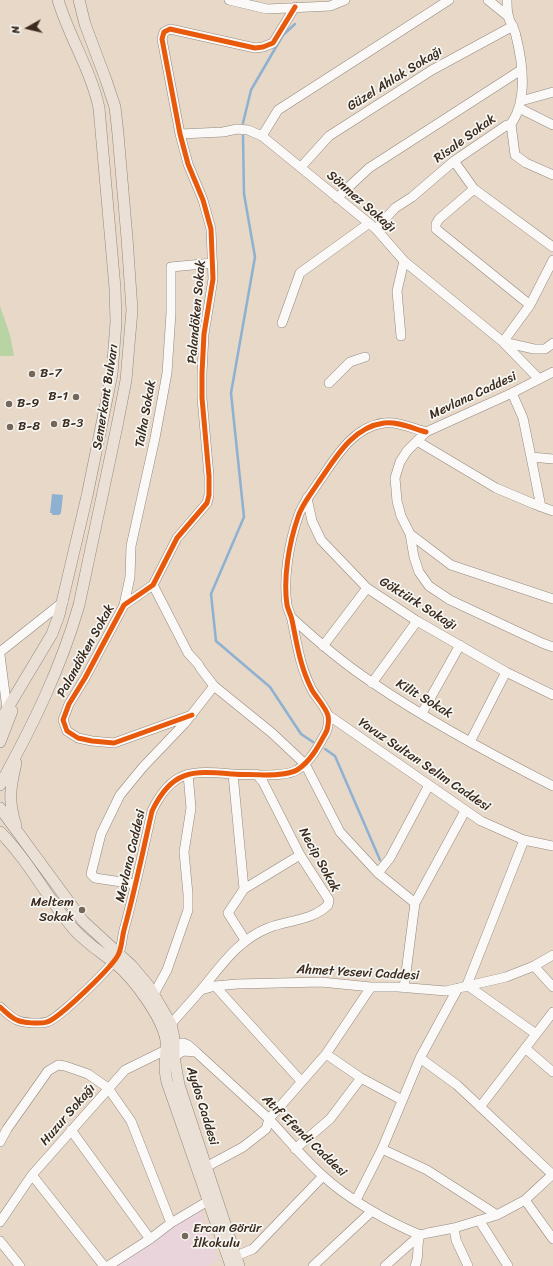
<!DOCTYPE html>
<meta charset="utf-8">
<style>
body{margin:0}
#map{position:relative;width:553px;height:1266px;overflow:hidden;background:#e7d8c8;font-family:Sriracha,sans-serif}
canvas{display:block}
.north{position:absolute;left:8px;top:8px;width:40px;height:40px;-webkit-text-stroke:3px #f6f6f2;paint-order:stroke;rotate:262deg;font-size:11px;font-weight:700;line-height:16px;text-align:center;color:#3b2a1e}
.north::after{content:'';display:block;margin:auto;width:14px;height:18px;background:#3b2a1e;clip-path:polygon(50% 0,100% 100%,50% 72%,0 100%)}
</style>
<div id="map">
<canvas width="553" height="1266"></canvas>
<div class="north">N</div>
</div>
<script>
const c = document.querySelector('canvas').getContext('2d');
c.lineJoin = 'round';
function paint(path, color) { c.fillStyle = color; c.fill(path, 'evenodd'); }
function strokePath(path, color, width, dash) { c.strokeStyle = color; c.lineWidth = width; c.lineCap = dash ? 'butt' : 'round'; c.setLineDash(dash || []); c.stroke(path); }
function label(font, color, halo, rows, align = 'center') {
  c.font = font + ' Sriracha,sans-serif'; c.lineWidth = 3.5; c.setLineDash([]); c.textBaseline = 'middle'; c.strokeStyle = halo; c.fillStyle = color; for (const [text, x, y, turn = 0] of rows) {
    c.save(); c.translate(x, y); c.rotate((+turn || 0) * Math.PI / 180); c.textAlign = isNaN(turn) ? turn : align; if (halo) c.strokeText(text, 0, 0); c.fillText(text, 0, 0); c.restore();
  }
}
paint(new Path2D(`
 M 198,1211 L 201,1212 L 218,1259 L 208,1266 L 115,1266 Z`), '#e9d4dc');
paint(new Path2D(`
 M 0,306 L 10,335 L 14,356 L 0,356 Z`), '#b9d4a3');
paint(new Path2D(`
 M 52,494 L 63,495 L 61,513 L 59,515 L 52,515 L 52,513 L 50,513 Z`), '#8eb1d2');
strokePath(new Path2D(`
 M 243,123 L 251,90 L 283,35 L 295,24
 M 243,136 L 244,194 L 255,257 L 231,393 L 244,517 L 211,594 L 216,641 L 270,687 L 301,734 L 313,742
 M 325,749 L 335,756 L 380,860`), '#8eb1d2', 2.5);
const minor = new Path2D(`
 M 229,0 L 267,9 L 330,6 L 345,0
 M 488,0 L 509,17
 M 521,101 L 553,92
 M 519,108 L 553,125
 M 511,124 L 515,155 L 526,163 L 553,175
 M 180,134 L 223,132 L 237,129 L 248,130 L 262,136 L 376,229 L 404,261 L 503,342 L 539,379
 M 262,136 L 278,110 L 449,0
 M 454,161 L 474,189 L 553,247
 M 301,167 L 329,136 L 432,70 L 513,26
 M 474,189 L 439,219 L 436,224 L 436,229 L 530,305
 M 337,198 L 369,168 L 521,70
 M 376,229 L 395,208 L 412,197 L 454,161 L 507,125 L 511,124 C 528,100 523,64 516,36 C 515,30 512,25 509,19 C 507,13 507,6 507,0
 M 553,260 L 530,305 L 503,342 L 534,349 L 545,349 L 553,343
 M 282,323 L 300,273 L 368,224
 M 401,336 L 397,291 L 404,261
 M 553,372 L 512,393 L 426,432 L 407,451 L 400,462 L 395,478 L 397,501 L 401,516 L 410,534 L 451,565 L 553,599
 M 329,383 L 350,362 L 365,357
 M 512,393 L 523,418 L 531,457
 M 417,441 L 496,488 L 534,504 L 553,511
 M 307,498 L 312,521 L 321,540 L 367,588 L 417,621 L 506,672 L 553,695
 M 541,507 L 531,457 L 553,459
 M 410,534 L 414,557 L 419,572 L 429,586 L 450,600 L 542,643 L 553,647
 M 153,585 L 188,653 L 198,664 L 201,669 L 214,686 L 272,733 L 305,764 L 340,832 L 378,873 L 415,903 L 404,988
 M 124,605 L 130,577 L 131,546 L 155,438 L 167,373 L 171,313 L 171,267 L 213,263
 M 292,618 C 317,641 344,664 373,683 C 430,722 492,755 553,786
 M 323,646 L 367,588
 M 0,652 L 63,602
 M 0,655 L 7,709
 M 372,683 L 417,621
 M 422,713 L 460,645
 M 192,715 L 114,743 L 92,741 L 78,738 L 67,731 L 63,720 L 69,704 L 85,678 L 124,605 L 153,585 L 177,538 L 207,503 L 209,495 L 209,476 L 202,398 L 202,373 L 204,334 L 213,279 L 211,229 L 203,200 L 188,164 L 180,134 L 162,39 L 164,32 L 170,29 L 255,48 L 263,47 L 273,43 L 295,7
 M 328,715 L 481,821 L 524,840 L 553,846
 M 470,742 L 506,672
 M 233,774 L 244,889
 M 524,840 L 467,985 L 536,1034
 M 378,873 L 390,858 L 429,785
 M 135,884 L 95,878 L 91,874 L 101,834 L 120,795 L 143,767 L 185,723 L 214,686
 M 415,903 L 465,811
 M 245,940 L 228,913 L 244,889 L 300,855
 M 534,966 L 553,987
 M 215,986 L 301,1081
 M 201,990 C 221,966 238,940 268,928 C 288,920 312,921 328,905 L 329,900 L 300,855 L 263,782 L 256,774
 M 154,994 L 167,970 L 188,910 L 188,894 L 184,852 L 191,808 L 188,774
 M 0,1007 C 5,1011 11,1018 17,1020 C 22,1023 41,1024 47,1022 C 58,1019 115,965 119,953 C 122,946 122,937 124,930 C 135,890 143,851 152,811 C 172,769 192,771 233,774 C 243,775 253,774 264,775 C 274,775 288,775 297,770 C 310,762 318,747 325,734 C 328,730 329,721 328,716 C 327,709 316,697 312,690 C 300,667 297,644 292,620 C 291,615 288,610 287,605 C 283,578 289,543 298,517 C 302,504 311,494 318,483 C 335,459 352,427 384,423 C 398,421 414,429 426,432
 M 171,1024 L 201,990 L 215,986 L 237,984 L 321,982 L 371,987 L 398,987 L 446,991 L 506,977 L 534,966 L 553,955
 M 525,1048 L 553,1072
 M 326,1054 L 361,1078 L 402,1100
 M 174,1057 L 183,1051 L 196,1052
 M 420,1058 L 457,1085 L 553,1175
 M 480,1107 L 553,1012
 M 71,1130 L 150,1239
 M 0,1142 L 7,1129 L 48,1071 L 58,1065 L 65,1066 L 88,1074 L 108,1088 L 131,1121 L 171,1223
 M 295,1149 L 330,1119 L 361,1078
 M 382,1149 L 427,1170 L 497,1215
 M 206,1167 L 243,1147 L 266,1129 L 269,1119 L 326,1054 L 371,987
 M 32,1175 L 104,1266
 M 356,1200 L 382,1149 L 420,1058 L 458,988
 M 525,1200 L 553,1239
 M 479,1220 L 508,1266
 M 0,1222 L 32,1175 L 125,1070 L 178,1044 L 183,1043 L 188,1045 L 196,1052 C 220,1074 244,1096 268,1118 C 286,1137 303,1158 322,1175 C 348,1199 388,1222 420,1235
 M 454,1228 L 456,1240 L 468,1266
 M 0,1241 L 20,1266
 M 236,1256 L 253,1249 L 323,1176
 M 108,1266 L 150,1239 L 171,1223 L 208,1201
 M 313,1266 L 372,1211
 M 385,1266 L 420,1235 L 428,1233 L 454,1228 L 497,1215 L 525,1200 L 553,1174
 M 415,1266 C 420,1256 416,1245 420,1235`);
const major = new Path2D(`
 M 0,721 L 52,634 L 59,615 L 87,496 L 112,374 L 116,322 L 115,288 L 99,108 C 91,70 69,37 58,0
 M 0,742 L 12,711
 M 16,763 C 10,788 8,801 16,826
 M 0,785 C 32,727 61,668 79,605 L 117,426 L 126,380 L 132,310 L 127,238 L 118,134 L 115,107 L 106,80 L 85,24 L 79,0
 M 0,808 L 83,921 L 132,966 L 148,985 L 171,1024 L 174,1038 L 174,1057 L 179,1085 L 239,1266
 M 0,832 C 28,860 46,896 72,927 C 84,942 101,952 116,964 C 134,979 162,1017 166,1040 C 167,1049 165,1058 165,1067 C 165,1072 166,1077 167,1082 L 231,1266`);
strokePath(minor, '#92887e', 10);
strokePath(major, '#92887e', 12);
strokePath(minor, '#fbf9f7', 9);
strokePath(major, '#eae0d6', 11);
strokePath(new Path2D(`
 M 192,715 L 114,743 L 92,741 L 78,738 L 67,731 L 63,720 L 69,704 L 85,678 L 124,605 L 153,585 L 177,538 L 207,503 L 209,495 L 209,476 L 202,398 L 202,373 L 204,334 L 213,279 L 211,229 L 203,200 L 188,164 L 180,134 L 162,39 L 164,32 L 170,29 L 255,48 L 263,47 L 273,43 L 295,7
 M 0,1007 C 5,1011 11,1018 17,1020 C 22,1023 41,1024 47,1022 C 58,1019 115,965 119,953 C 122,946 122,937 124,930 C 135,890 143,851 152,811 C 172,769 192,771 233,774 C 243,775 253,774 264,775 C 274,775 288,775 297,770 C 310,762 318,747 325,734 C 328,730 329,721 328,716 C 327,709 316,697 312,690 C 300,667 297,644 292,620 C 291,615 288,610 287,605 C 283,578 289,543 298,517 C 302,504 311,494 318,483 C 335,459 352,427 384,423 C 398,421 414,429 426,432`), '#e8590c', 5);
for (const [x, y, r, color] of [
 [32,374,4,"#77675a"],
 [76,397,4,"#77675a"],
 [9,404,4,"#77675a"],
 [54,424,4,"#77675a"],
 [10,427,4,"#77675a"],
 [82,910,4,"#77675a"],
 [185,1236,4,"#77675a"]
]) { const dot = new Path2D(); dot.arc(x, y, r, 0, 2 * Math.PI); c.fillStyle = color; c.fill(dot); strokePath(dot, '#f6f6f2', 1.5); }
label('13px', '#3b2a1e', '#f6f6f2', [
 ["Güzel Ahlak Sokağı",395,79,-32],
 ["Risale Sokak",465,139,-36],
 ["Sönmez Sokağı",361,202,41],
 ["Palandöken Sokak",197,312,-85],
 ["Mevlana Caddesi",473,396,-25],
 ["Semerkant Bulvarı",106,397,-81],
 ["Talha Sokak",146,414,-80],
 ["Göktürk Sokağı",418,604,32],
 ["Palandöken Sokak",86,651,-61],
 ["Kilit Sokak",424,699,31],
 ["Yavuz Sultan Selim Caddesi",424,765,34],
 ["Mevlana Caddesi",131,856,-77],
 ["Necip Sokak",319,860,61],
 ["Ahmet Yesevi Caddesi",358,973,3],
 ["Aydos Caddesi",202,1106,73],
 ["Huzur Sokağı",68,1115,-49],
 ["Atıf Efendi Caddesi",304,1136,44]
]);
label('13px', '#3b2a1e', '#f6f6f2', [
 ["B-7",40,374],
 ["B-1",68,397,"right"],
 ["B-9",17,404],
 ["B-3",62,424],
 ["B-8",18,427],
 ["Meltem",74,903,"right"],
 ["Sokak",74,918,"right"],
 ["Ercan Görür",193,1229],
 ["İlkokulu",193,1244]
], 'left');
</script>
